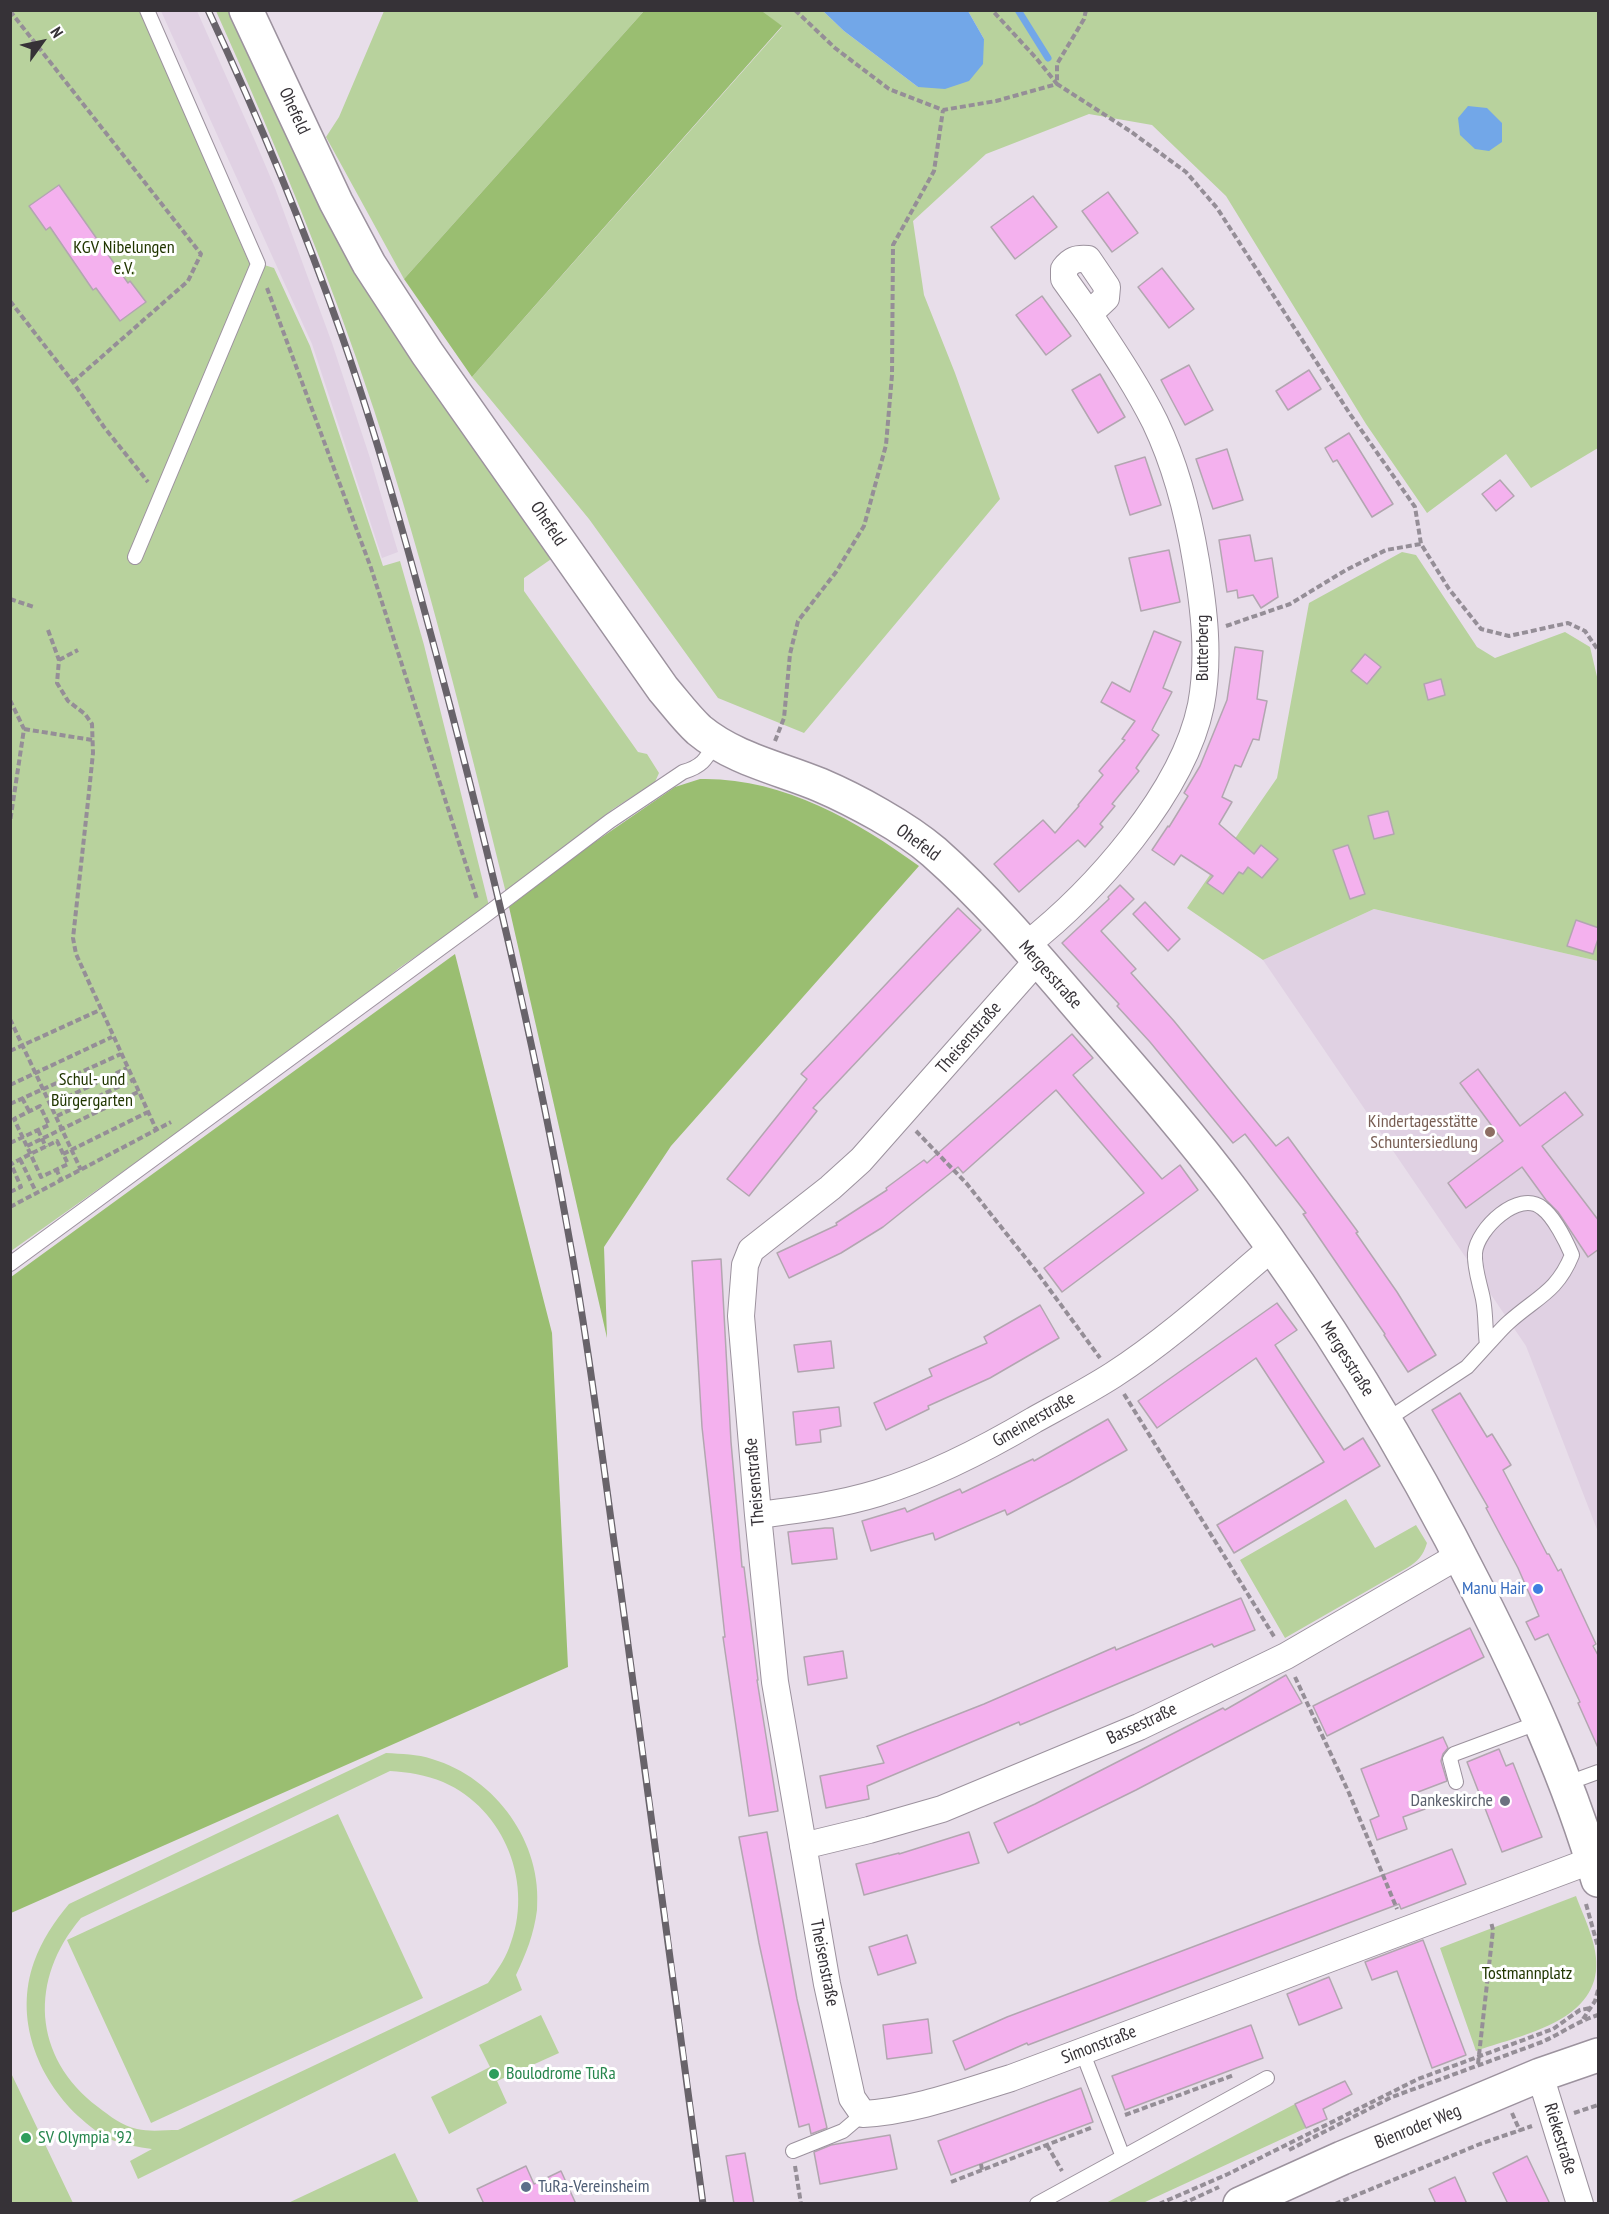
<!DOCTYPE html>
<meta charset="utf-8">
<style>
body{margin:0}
#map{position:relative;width:1609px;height:2214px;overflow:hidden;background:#e8deea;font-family:"PT Sans Narrow",sans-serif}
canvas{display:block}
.frame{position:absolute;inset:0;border:12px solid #363237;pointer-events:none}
.north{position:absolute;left:12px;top:12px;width:60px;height:60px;-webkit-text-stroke:4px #fff;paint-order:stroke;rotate:57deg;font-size:16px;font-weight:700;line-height:24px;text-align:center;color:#363237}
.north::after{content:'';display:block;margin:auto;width:21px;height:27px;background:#363237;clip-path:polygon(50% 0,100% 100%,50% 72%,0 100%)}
</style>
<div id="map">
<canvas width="1609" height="2214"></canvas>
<div class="frame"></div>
<div class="north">N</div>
</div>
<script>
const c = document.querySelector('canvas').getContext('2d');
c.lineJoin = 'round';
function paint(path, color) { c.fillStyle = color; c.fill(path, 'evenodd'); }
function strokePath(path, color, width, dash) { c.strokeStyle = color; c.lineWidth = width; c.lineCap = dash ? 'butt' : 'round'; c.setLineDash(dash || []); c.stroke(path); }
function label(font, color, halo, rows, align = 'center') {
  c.font = font + ' "PT Sans Narrow",sans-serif'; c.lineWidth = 6; c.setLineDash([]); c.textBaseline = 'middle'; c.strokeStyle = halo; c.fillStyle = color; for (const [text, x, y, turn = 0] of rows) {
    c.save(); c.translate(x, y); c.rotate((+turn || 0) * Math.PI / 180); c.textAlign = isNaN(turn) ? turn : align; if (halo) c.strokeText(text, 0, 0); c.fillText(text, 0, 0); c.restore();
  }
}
paint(new Path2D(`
 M 161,11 L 197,11 L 255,141 L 275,188 L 332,343 L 370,458 L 398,552 L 382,558 L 312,344 Z
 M 1374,909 L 1598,961 L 1598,1532 L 1526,1346 L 1263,960 Z`), '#e0d1e3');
paint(new Path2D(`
 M 11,11 L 140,11 L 248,260 L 274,268 L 310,346 L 383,566 L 400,561 L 424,645 L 489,906 L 399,968 L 335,1021 L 11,1251 Z
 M 216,11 L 233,11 L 557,555 L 524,578 L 524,591 L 638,752 L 647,754 L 659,773 L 655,782 L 613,809 L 506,893 C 466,732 426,568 374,410 C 329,274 275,142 216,11 Z
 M 384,11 L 644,11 L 404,279 L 326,137 L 339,117 Z
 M 762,11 L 823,11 L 844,31 L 918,87 L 984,39 L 968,11 L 1598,11 L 1598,448 L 1531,488 L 1506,454 L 1427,513 L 1366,424 L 1226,196 L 1152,125 L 1089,114 L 986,154 L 913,221 L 924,295 L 955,373 L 1000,499 L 804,733 L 718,698 L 589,519 L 472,377 L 782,27 Z
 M 1402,552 L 1416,555 L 1477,647 L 1495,658 L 1565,632 L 1590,647 L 1598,681 L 1598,961 L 1374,909 L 1263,960 L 1187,908 L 1277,778 L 1309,603 Z
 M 1346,1499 L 1375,1548 L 1416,1525 L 1427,1543 C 1423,1556 1418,1561 1407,1568 L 1285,1638 L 1240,1560 Z
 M 386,1753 C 402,1754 417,1754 432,1759 C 496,1778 543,1843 537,1910 C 534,1934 526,1954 516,1975 L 522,1990 L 138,2179 L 130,2161 L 152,2149 C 138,2147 125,2145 112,2140 C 99,2134 88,2125 78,2116 C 37,2077 14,2018 34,1962 C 42,1940 54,1922 69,1904 ZM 390,1771 C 408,1772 426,1775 443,1782 C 505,1809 535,1885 509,1948 C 504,1961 496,1972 488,1983 L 178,2130 C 165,2130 150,2132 137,2129 C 122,2126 110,2116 98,2107 C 32,2057 29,1979 81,1918 Z
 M 338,1814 L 423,1998 L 151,2123 L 67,1940 Z
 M 1576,1896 C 1584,1918 1599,1946 1596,1971 C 1590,2024 1517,2036 1476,2051 L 1440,1948 Z
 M 541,2015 L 559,2053 L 497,2081 L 507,2103 L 449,2134 L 431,2097 L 490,2067 L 479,2045 Z
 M 10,2073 L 11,2073 L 73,2203 L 11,2203 Z
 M 1295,2104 L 1306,2128 L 1143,2203 L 1104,2204 Z
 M 395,2153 L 419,2203 L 288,2203 Z`), '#b8d29d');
paint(new Path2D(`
 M 644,11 L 762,11 L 782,26 L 472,377 L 404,279 Z
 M 700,779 C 781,777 856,820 919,866 L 671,1146 L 604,1247 L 607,1338 L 509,907 L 573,857 L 675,787 Z
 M 455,954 L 552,1333 L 568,1667 L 11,1913 L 11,1277 Z`), '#9abe71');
paint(new Path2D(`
 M 823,11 L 968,11 L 984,39 L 983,64 L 969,81 L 945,89 L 918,87 L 844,31 Z
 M 1468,106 L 1487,108 L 1502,123 L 1502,142 L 1489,151 L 1475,149 L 1460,135 L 1458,118 Z`), '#72a7e8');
strokePath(new Path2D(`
 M 1018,10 L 1048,58`), '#72a7e8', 7);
const building = new Path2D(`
 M 59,185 L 128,283 L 130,281 L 146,302 L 120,321 L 96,288 L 93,290 L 50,227 L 46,230 L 29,206 Z
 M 1108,192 L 1138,233 L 1112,252 L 1082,211 Z
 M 1033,196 L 1057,227 L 1015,259 L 991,227 Z
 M 1162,268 L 1194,309 L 1169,328 L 1138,287 Z
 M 1042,296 L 1071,336 L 1046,355 L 1016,315 Z
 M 1189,365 L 1213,410 L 1185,425 L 1161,380 Z
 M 1309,370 L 1321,389 L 1288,410 L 1276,391 Z
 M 1100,374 L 1125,417 L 1098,433 L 1072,390 Z
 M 1349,433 L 1393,504 L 1372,517 L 1337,460 L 1333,462 L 1325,448 Z
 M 1227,449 L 1243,500 L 1213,509 L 1196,459 Z
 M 1145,457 L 1161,505 L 1130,515 L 1115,466 Z
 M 1500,480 L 1514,496 L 1496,511 L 1482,494 Z
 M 1250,535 L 1255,561 L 1272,558 L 1278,597 L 1261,608 L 1253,595 L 1238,598 L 1237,590 L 1227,592 L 1219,540 Z
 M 1169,550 L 1180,602 L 1141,611 L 1129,558 Z
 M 1154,631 L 1181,642 L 1163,688 L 1172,692 L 1152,730 L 1159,735 L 1136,768 L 1139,771 L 1112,804 L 1115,806 L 1100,824 L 1103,827 L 1085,847 L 1078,840 L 1019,892 L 994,864 L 1043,820 L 1055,833 L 1079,806 L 1078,805 L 1103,775 L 1099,771 L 1125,740 L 1122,739 L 1135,721 L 1101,702 L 1112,682 L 1130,692 Z
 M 1235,647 L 1263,651 L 1257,699 L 1267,701 L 1259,740 L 1253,739 L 1241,767 L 1235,765 L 1222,797 L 1232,802 L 1219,824 L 1254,854 L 1261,845 L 1278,859 L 1262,878 L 1248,867 L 1243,874 L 1239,872 L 1223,894 L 1207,883 L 1213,876 L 1181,855 L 1174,865 L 1152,850 L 1168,826 L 1169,827 L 1188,796 L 1184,793 L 1200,766 L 1227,700 Z
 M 1365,654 L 1381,667 L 1367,684 L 1351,671 Z
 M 1441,679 L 1445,695 L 1428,700 L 1424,684 Z
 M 1388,811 L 1394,834 L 1374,839 L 1368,816 Z
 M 1348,845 L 1365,894 L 1350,899 L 1333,850 Z
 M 1120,885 L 1134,899 L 1101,931 L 1136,969 L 1131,973 L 1174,1021 L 1276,1146 L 1288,1137 L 1358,1232 L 1356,1233 L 1397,1292 L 1436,1355 L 1408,1372 L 1384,1335 L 1385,1334 L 1303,1214 L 1306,1213 L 1245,1134 L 1233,1143 L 1150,1042 L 1117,1006 L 1119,1004 L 1062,943 L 1109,899 L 1108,897 Z
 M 1145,902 L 1180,939 L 1168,951 L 1133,914 Z
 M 958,908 L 981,930 L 813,1108 L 817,1111 L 749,1196 L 727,1179 L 807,1079 L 801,1074 Z
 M 1576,920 L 1599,928 L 1599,936 L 1593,954 L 1567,946 Z
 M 1072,1034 L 1093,1058 L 1073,1075 L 1162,1179 L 1180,1165 L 1198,1190 L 1062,1292 L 1044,1268 L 1144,1193 L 1056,1090 L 963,1173 L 958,1167 L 883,1227 L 841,1253 L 789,1278 L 777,1253 L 837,1225 L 836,1223 L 887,1190 L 886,1188 L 924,1160 L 927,1163 Z
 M 1478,1069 L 1520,1126 L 1565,1092 L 1583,1115 L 1542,1146 L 1599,1221 L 1599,1249 L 1588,1257 L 1558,1212 L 1546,1200 L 1522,1167 L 1466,1208 L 1448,1183 L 1503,1141 L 1460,1083 Z
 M 721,1259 L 731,1442 L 742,1567 L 744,1567 L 758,1680 L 757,1680 L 778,1811 L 749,1816 L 723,1637 L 725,1637 L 702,1427 L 692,1261 Z
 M 1277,1303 L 1297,1330 L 1275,1345 L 1344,1450 L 1363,1438 L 1380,1466 L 1234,1553 L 1217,1525 L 1324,1462 L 1256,1358 L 1157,1428 L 1138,1401 Z
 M 1040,1305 L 1059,1338 L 990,1378 L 928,1406 L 929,1409 L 886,1430 L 874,1403 L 932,1376 L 929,1369 L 987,1343 L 984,1337 Z
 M 831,1341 L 834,1368 L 798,1372 L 794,1345 Z
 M 1460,1393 L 1487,1437 L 1492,1434 L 1511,1465 L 1503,1470 L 1547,1554 L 1549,1554 L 1558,1571 L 1561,1569 L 1596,1644 L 1593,1646 L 1599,1657 L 1599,1750 L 1578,1703 L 1580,1702 L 1548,1634 L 1535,1640 L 1526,1622 L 1539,1616 L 1518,1568 L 1486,1508 L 1488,1507 L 1432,1410 Z
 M 839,1407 L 841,1426 L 820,1430 L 821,1442 L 796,1445 L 793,1412 Z
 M 1108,1419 L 1127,1450 L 1070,1482 L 1007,1515 L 1005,1510 L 935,1540 L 933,1533 L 871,1551 L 862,1521 L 905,1508 L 907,1512 L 960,1489 L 962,1493 L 1033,1459 L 1034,1461 Z
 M 825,1528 L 833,1528 L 837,1559 L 792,1564 L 788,1532 Z
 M 1241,1598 L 1255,1630 L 1214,1647 L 1212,1644 L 1020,1725 L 1019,1722 L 867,1786 L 869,1799 L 826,1808 L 820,1776 L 884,1763 L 877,1746 L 984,1704 L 1115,1647 L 1116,1650 Z
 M 1470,1628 L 1484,1657 L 1327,1736 L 1313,1706 Z
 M 843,1651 L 847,1678 L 808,1685 L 804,1657 Z
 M 1286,1675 L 1302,1703 L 1136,1790 L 1008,1853 L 994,1823 L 1035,1804 L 1223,1708 L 1225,1710 Z
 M 1443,1737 L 1448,1748 L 1443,1754 L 1441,1761 L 1447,1781 L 1418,1792 L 1425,1809 L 1403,1817 L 1407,1829 L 1377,1840 L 1370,1820 L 1379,1816 L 1361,1769 Z
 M 1499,1749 L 1506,1766 L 1513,1763 L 1542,1837 L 1502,1852 L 1467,1762 Z
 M 767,1832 L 797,1999 L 827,2128 L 811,2134 L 809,2124 L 799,2127 L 759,1943 L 739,1837 Z
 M 969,1832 L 979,1863 L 864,1895 L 856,1864 L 899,1853 L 899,1854 Z
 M 1452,1849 L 1466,1884 L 1401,1909 L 1399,1904 L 1338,1927 L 1028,2045 L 1027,2043 L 965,2070 L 953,2041 L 1007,2017 Z
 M 907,1935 L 916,1963 L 878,1975 L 869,1947 Z
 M 1423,1940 L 1466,2055 L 1432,2068 L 1397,1971 L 1372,1980 L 1365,1962 Z
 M 1329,1977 L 1342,2008 L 1299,2025 L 1287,1994 Z
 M 928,2019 L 932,2053 L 887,2059 L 883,2025 Z
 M 1251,2025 L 1263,2058 L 1125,2110 L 1112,2076 Z
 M 1345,2081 L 1352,2094 L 1323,2109 L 1327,2119 L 1306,2128 L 1295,2104 Z
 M 1081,2088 L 1093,2122 L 951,2175 L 938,2141 Z
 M 890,2135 L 897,2169 L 820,2184 L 814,2152 L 831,2145 Z
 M 745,2153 L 754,2204 L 734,2204 L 726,2156 Z
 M 1527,2156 L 1550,2204 L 1508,2204 L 1493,2173 Z
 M 526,2166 L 534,2184 L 561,2171 L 576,2204 L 484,2204 L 477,2189 Z
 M 1455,2177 L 1467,2204 L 1436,2204 L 1429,2189 Z`);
paint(building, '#f4b1ee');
strokePath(building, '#b2a6b0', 1.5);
const lane = new Path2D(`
 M 135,557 L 258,264 L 147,10
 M 10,1264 L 483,917 L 610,821 L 683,772 C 703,766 706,759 716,742
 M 1385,1421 L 1467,1367 L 1487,1345 C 1485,1330 1486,1314 1483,1299 C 1480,1284 1474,1268 1475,1253 C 1477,1229 1519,1189 1542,1208 C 1554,1217 1566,1241 1572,1255 C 1557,1292 1537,1297 1509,1322 C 1501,1329 1494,1338 1487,1345
 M 1456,1782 L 1450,1759 L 1454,1754 L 1540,1722
 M 1565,1784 L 1598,1772
 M 793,2151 L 843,2131 L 863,2114
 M 1123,2157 L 1267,2078
 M 1037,2204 L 1123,2157 L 1082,2051`);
const street = new Path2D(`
 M 1025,946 C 1094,892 1183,793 1201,705 C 1210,657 1204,608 1196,561 C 1188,513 1176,466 1155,422 C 1136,384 1112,349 1089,314 L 1106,298 L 1107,287 L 1088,259 C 1076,258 1071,260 1064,269 L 1064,279 L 1089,314
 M 1038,962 L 1028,971 L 861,1160 L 830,1188 L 751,1250 L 745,1265 L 741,1316 L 758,1515 L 775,1682 L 827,1984 L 852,2098 L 863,2114 C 914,2111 962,2093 1011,2078 L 1593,1860
 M 758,1515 C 798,1510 839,1505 878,1493 C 933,1476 985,1449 1034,1420 C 1061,1405 1088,1391 1113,1375 C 1170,1338 1221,1291 1273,1247
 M 803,1846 L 869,1830 L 942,1809 L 1139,1727 L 1286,1656 L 1460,1555
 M 1540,2075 L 1580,2204`);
const secondary = new Path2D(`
 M 246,10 L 336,202 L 369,264 L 427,353 L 663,689 C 675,703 686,718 699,730 C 734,759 779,768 820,785 C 855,800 905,827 934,852 C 994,905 1046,969 1099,1030 C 1145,1083 1191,1136 1233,1192 C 1327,1318 1408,1452 1478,1591 C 1525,1684 1569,1780 1598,1880
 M 1240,2204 L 1342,2158 L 1540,2075 L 1598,2055`);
strokePath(lane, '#9c929e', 16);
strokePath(street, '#9c929e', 28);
strokePath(secondary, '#9c929e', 36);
strokePath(new Path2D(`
 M 795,10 L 835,48 L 889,89 L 943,110 L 996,101 L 1057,84 L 1036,58 L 992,10
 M 1086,10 L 1084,19 L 1057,64 L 1057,84 L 1130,131 L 1186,172 L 1217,208 L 1350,414 L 1415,507 L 1421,544 L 1449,589 L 1481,629 L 1509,636 L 1568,623 L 1585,631 L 1598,650
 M 10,11 L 201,254 L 188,281 L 73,382
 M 267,288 L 371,568 L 477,899
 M 10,301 L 73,382 L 104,427 L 148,482
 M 10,599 L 34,607
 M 1226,626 L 1290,604 L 1346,570 L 1386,550 L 1421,544
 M 48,630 L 59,660 L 57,683 L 68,701 L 85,714 L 92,724 L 93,753 L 89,792 L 73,938 L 76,954 L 156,1129
 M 59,660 L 78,650
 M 10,700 L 24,729 L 10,822
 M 24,729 L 92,740
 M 775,741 L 784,718 L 790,654 L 798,621 L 836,572 L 864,526 L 886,445 L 892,375 L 893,245 L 934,171 L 943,110
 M 10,1019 L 81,1170
 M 10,1051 L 100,1010
 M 10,1085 L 112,1037
 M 22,1098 L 29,1111
 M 10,1104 L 121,1054
 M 51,1105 L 127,1068
 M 57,1116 L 133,1080
 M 38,1130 L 46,1147
 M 916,1131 L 967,1184 L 1036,1271 L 1100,1358
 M 10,1143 L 49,1125 L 40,1106 L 14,1119 C 23,1138 32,1157 41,1177 L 68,1164 L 57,1141 C 41,1149 25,1156 10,1165
 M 27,1146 L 138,1092
 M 63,1154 L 148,1112
 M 20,1159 L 37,1194
 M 56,1169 L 62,1181
 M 10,1192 L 21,1187 L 11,1164
 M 10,1207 L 171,1122
 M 1124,1394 L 1275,1638
 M 1295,1677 L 1349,1793 L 1397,1909
 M 1586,1904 L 1598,1947
 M 1583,2019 L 1595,2001 L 1598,1990
 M 1478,2064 L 1493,1930 L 1491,1922
 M 1512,2113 L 1520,2131
 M 1574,2113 L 1598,2105
 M 1125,2115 L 1234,2075
 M 1047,2145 L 1062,2171
 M 1289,2150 L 1392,2097 L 1542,2042 C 1562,2033 1578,2021 1598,2015
 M 981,2164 L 982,2170
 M 795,2166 L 801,2204
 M 951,2182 L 1093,2127
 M 1159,2204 L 1228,2174 L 1418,2079 L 1553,2029 L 1580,2010 L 1590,2008
 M 1182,2204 L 1219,2187
 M 1335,2204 L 1480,2144 L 1532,2126`), '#958e97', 4, [6, 3]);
strokePath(lane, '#fff', 14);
strokePath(street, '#fff', 26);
strokePath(secondary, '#fff', 33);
const rail = new Path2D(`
 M 208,10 C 258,117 303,225 342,336 C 384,457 417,582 450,706 C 495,878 536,1051 567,1226 C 589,1345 603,1465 620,1585 C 648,1791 676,1997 703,2204`);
strokePath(rail, '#68636a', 7);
strokePath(rail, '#fff', 4.5, [14]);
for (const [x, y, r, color] of [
 [1490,1132,6,"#8d6e63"],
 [1538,1589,6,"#3f7fe0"],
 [1505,1801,6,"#6b7280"],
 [494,2074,6,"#2e9e5b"],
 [26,2138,6,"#2e9e5b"],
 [526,2187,6,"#5c6f8a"]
]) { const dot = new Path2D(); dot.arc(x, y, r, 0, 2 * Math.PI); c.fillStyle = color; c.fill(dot); strokePath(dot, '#fff', 2); }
label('18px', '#363237', '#fff', [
 ["Ohefeld",294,111,65],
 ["Ohefeld",548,524,56],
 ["Butterberg",1203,648,-90],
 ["Ohefeld",918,843,36],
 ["Mergesstraße",1050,975,48],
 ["Theisenstraße",969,1038,-49],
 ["Mergesstraße",1347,1359,58],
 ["Gmeinerstraße",1034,1420,-30],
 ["Theisenstraße",755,1482,-95],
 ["Bassestraße",1142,1724,-25],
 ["Theisenstraße",824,1963,79],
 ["Simonstraße",1099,2045,-21],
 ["Bienroder Weg",1418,2127,-22],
 ["Riekestraße",1560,2139,73]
]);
label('18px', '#213600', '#fff', [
 ["KGV Nibelungen",124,248],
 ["e.V.",124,269],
 ["Schul- und",92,1080],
 ["Bürgergarten",92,1101],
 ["Tostmannplatz",1527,1974]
]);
label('18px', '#785e54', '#fff', [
 ["Kindertagesstätte",1478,1122],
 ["Schuntersiedlung",1478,1143]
], 'right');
label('18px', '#366cbe', '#fff', [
 ["Manu Hair",1526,1589]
], 'right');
label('18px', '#5b616d', '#fff', [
 ["Dankeskirche",1493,1801]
], 'right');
label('18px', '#27864d', '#fff', [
 ["Boulodrome TuRa",506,2074],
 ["SV Olympia '92",38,2138]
], 'left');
label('18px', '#4e5e75', '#fff', [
 ["TuRa-Vereinsheim",538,2187]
], 'left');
</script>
